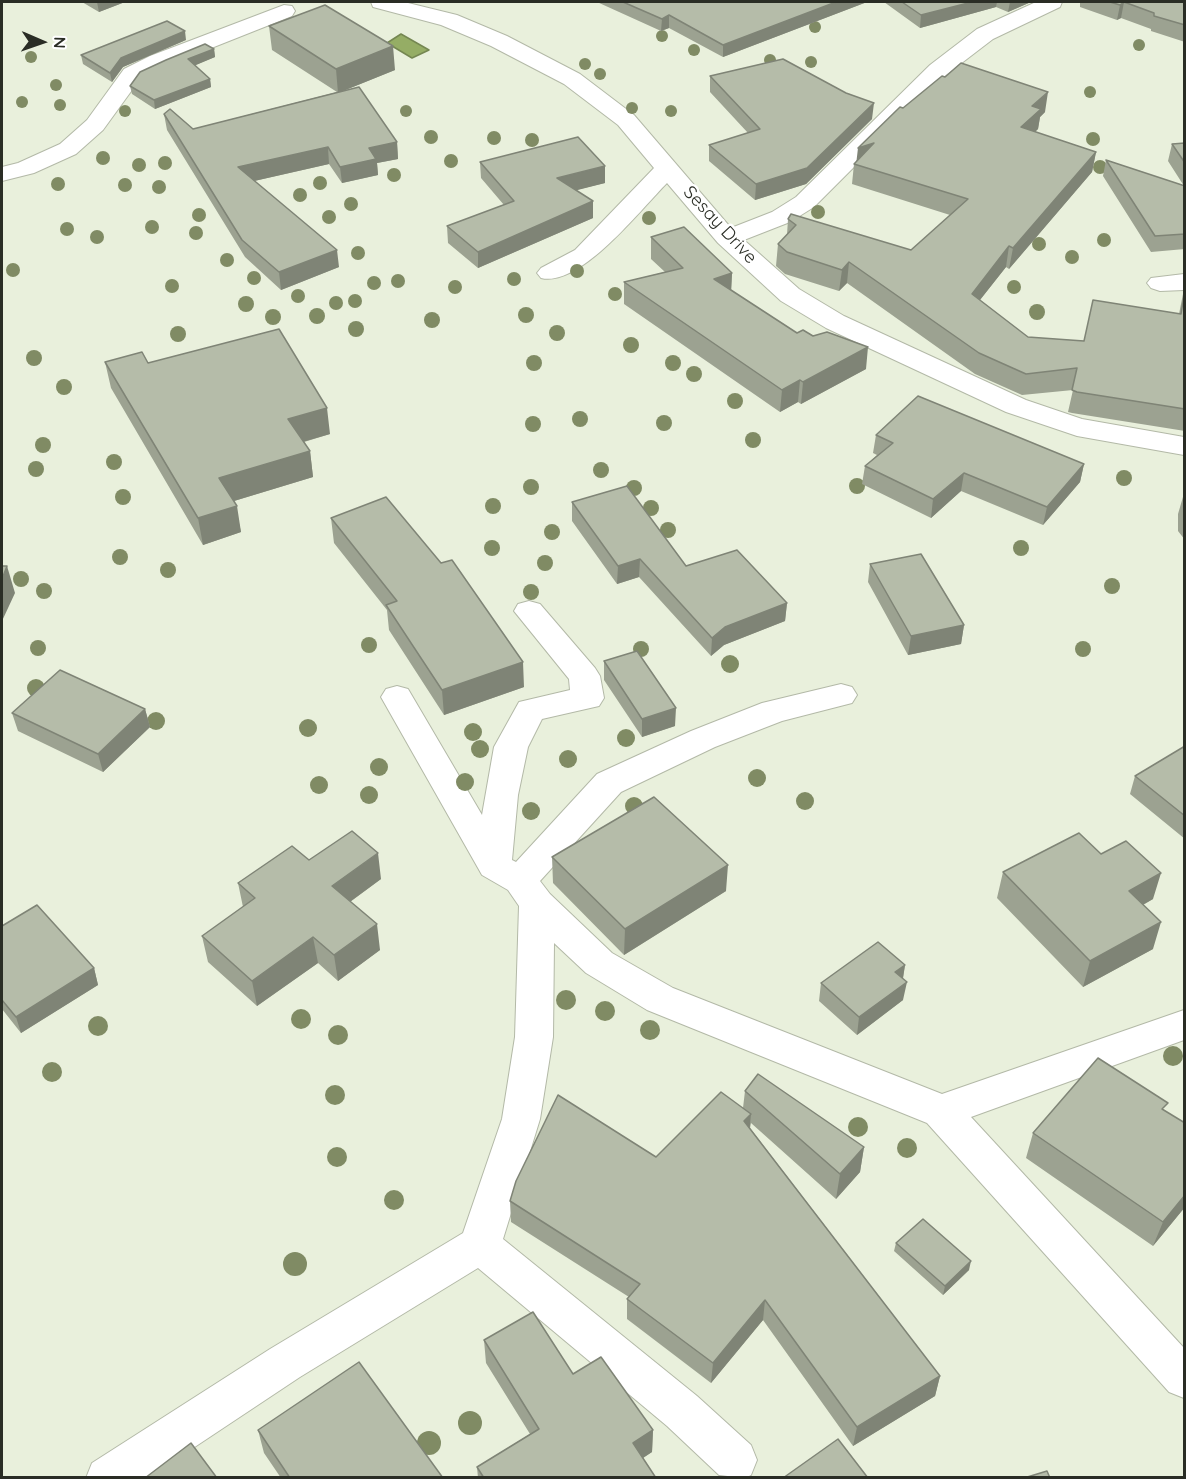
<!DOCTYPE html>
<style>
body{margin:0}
#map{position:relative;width:1186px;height:1479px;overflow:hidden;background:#e9f0dc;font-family:Quicksand,sans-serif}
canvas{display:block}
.frame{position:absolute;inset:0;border:3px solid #2a2d25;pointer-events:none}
.north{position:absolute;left:12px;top:12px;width:60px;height:60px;-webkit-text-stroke:4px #fff;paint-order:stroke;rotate:92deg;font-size:16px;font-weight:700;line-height:24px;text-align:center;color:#2a2d25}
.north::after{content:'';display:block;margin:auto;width:21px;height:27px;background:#2a2d25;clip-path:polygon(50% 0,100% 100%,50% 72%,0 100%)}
</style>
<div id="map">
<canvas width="1186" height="1479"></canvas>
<div class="frame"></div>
<div class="north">N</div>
</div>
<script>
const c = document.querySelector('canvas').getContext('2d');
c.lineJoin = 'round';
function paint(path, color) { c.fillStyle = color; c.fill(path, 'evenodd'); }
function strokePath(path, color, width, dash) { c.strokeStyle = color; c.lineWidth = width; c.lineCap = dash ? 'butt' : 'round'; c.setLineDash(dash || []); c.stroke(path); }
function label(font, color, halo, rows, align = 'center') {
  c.font = font + ' Quicksand,sans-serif'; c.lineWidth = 5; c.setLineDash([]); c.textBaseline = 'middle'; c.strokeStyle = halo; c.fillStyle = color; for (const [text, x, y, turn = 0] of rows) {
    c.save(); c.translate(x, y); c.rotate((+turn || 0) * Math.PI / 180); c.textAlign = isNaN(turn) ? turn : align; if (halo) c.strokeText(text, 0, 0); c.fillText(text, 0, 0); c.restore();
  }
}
const water = new Path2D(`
 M 401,34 L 429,50 L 412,58 L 387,43 Z`);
paint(water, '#95ad65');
strokePath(water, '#758752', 1.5);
const minor = new Path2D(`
 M 371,2 L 404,2 L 457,15 L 507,36 L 580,74 L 634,115 L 731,228 L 772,212 L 796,197 L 930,65 L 977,29 L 1036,2 L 1062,2 L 1060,7 L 993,39 L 946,75 L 814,207 L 790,222 L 744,240 L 799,289 L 844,316 L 1026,400 L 1082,419 L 1184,437 L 1184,455 L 1077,436 L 1006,412 L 826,328 L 781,301 L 718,243 L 667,183 C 641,209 580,288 541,278 L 537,273 L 541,268 L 575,250 L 654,168 L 618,125 L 564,84 L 491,46 L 441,25 L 373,7 Z
 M 284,5 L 292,6 L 295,11 L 292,16 L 166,66 L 140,79 L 103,130 L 76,154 L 34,173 L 2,181 L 2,167 L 18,163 L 60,144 L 87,120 L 124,69 L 150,56 Z
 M 1184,274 L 1184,290 L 1160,291 L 1151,288 L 1147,283 L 1151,278 Z
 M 529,601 L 540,604 L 595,668 L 600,676 L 604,698 L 599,706 L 542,719 L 528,747 L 518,795 L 512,860 L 516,862 L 597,774 L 691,731 L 762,703 L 841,684 L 852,687 L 857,695 L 852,703 L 782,721 L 715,747 L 621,792 L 540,881 L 550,894 L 612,953 L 673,988 L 942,1094 L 1184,1010 L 1184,1040 L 971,1117 L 1184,1348 L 1184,1398 L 1169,1392 L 927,1123 L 647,1010 L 586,973 L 554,943 L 553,1037 L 540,1119 L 503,1239 L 697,1396 L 751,1445 L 757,1460 L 751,1475 L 745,1478 L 719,1475 L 667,1426 L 478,1268 L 300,1377 L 148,1478 L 86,1478 L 92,1463 L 270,1349 L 463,1233 L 502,1119 L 515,1037 L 519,906 L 508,890 L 482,875 L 381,697 L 386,689 L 397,686 L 408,689 L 482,815 L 494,747 L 519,702 L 570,690 L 569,679 L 514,611 L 518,604 Z`);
strokePath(minor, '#b3b9a7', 2);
paint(minor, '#fff');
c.fillStyle = '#808b64';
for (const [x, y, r] of [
 [815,27,6],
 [662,36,6],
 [1139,45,6],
 [694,50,6],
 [31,57,6],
 [770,60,6],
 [811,62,6],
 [585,64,6],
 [600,74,6],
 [56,85,6],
 [1090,92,6],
 [22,102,6],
 [60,105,6],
 [632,108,6],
 [125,111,6],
 [406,111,6],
 [671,111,6],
 [431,137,7],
 [494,138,7],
 [1093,139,7],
 [532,140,7],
 [103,158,7],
 [451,161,7],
 [165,163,7],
 [139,165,7],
 [1100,167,7],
 [394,175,7],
 [320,183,7],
 [58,184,7],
 [125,185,7],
 [159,187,7],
 [300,195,7],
 [351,204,7],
 [818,212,7],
 [199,215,7],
 [329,217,7],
 [649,218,7],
 [152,227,7],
 [67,229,7],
 [196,233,7],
 [97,237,7],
 [1104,240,7],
 [1039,244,7],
 [358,253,7],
 [1072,257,7],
 [227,260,7],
 [13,270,7],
 [577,271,7],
 [254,278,7],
 [514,279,7],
 [398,281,7],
 [374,283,7],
 [172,286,7],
 [455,287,7],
 [1014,287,7],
 [615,294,7],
 [298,296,7],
 [355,301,7],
 [336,303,7],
 [246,304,8],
 [1037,312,8],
 [526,315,8],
 [317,316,8],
 [273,317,8],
 [432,320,8],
 [356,329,8],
 [557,333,8],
 [178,334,8],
 [631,345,8],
 [34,358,8],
 [534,363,8],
 [673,363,8],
 [694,374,8],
 [64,387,8],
 [735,401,8],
 [580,419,8],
 [664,423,8],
 [533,424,8],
 [753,440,8],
 [43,445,8],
 [114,462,8],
 [36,469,8],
 [601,470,8],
 [1124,478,8],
 [857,486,8],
 [531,487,8],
 [634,488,8],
 [123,497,8],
 [493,506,8],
 [651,508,8],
 [668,530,8],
 [552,532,8],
 [492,548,8],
 [1021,548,8],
 [120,557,8],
 [545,563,8],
 [168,570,8],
 [21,579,8],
 [1112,586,8],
 [44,591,8],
 [531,592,8],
 [369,645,8],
 [38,648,8],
 [641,649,8],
 [1083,649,8],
 [730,664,9],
 [36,688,9],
 [156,721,9],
 [308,728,9],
 [473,732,9],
 [626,738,9],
 [480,749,9],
 [568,759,9],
 [379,767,9],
 [757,778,9],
 [465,782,9],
 [319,785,9],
 [369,795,9],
 [805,801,9],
 [634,806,9],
 [531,811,9],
 [566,1000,10],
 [605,1011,10],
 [301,1019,10],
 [98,1026,10],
 [650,1030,10],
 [338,1035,10],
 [1173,1056,10],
 [52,1072,10],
 [335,1095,10],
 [858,1127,10],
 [907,1148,10],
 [337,1157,10],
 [394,1200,10],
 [295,1264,12],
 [470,1423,12],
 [429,1443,12]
]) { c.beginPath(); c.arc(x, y, r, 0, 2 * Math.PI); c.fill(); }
paint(new Path2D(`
 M 82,2 L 125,2 L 99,12 Z
 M 597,2 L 867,2 L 723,57 L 669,28 L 661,31 Z
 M 884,2 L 1031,2 L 1008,12 L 996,7 L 920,28 Z
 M 1078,2 L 1185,2 L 1185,42 L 1151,31 L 1151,29 L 1121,18 L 1117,20 L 1080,7 L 1080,3 Z
 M 269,26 L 395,70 L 343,91 L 397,142 L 398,159 L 377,163 L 378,175 L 342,183 L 329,164 L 254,181 L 339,267 L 281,290 L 245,257 L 167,130 L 164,114 L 193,129 L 337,92 L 272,50 Z
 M 186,40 L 123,67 L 112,82 L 83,64 L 81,55 Z
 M 214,49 L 215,57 L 195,65 L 210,79 L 211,87 L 155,109 L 132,94 L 130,86 Z
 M 710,76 L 872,119 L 806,184 L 755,200 L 709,161 L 709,145 L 748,133 L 710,92 Z
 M 903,108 L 1045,112 L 1040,117 L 1038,129 L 1035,132 L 1096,152 L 1092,172 L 1009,269 L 1006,267 L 980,300 L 1028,337 L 1084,341 L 1179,314 L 1185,284 L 1185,431 L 1072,413 L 1068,412 L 1073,390 L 1022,395 L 975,374 L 847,283 L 839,291 L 785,274 L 776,266 L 778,244 L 787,235 L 788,219 L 911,250 L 950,215 L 852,184 L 854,164 Z
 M 1185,143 L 1185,249 L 1151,252 L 1103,176 L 1106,160 L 1184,186 L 1168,161 L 1172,144 Z
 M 480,162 L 605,183 L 576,190 L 593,218 L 478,268 L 448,243 L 447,226 L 504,205 L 481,178 Z
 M 651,237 L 732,273 L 731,290 L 797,333 L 866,369 L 801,404 L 798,402 L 780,412 L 624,304 L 624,282 L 665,272 L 651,259 Z
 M 105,362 L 148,363 L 330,434 L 304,442 L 310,451 L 313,477 L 234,501 L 241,532 L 203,545 L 111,388 Z
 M 876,435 L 1084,464 L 1080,482 L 1043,525 L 961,491 L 931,518 L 862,484 L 865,466 L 877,455 L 873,453 Z
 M 1185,490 L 1185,540 L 1178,531 L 1178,514 Z
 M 572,502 L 686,566 L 787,603 L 785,621 L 724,645 L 711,656 L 639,577 L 617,584 L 572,521 Z
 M 331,518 L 524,687 L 444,715 L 389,630 L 387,610 L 334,543 Z
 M 870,564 L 964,625 L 961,644 L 908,655 L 868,582 Z
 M 604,661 L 675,726 L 642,737 L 604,680 Z
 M 145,709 L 150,727 L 103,772 L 18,731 L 12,713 Z
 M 1185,746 L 1185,839 L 1130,794 L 1135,776 Z
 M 1101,854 L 1153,899 L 1143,905 L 1153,949 L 1083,987 L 997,898 L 1003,872 Z
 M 552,857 L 726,891 L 624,955 L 553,883 Z
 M 309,860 L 381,879 L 350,902 L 380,950 L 338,981 L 318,963 L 257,1006 L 208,962 L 202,936 L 243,907 L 238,883 Z
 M 2,926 L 94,968 L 98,985 L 21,1033 L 2,1009 Z
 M 905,965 L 903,979 L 903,1000 L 857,1035 L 819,1001 L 821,983 Z
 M 745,1091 L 864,1147 L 860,1172 L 836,1199 L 751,1123 L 750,1128 L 940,1376 L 935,1396 L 853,1446 L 763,1320 L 711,1383 L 627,1319 L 627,1299 L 629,1297 L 511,1222 L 510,1201 L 656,1157 L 743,1108 Z
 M 1165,1111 L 1185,1123 L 1185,1207 L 1153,1246 L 1026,1158 L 1033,1133 Z
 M 896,1243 L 969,1270 L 943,1295 L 894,1251 Z
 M 484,1340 L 573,1374 L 653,1430 L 652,1452 L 643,1458 L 656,1478 L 478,1478 L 477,1467 L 530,1434 L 486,1363 Z
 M 258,1430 L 443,1478 L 281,1478 L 264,1453 Z`), '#9ca291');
paint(new Path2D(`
 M 97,2 L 125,2 L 99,12 Z
 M 836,2 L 867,2 L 723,57 L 723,45 Z
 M 972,2 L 997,2 L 996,7 L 920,28 L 921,15 Z
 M 1010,2 L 1031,2 L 1008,12 Z
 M 1124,2 L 1121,18 L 1117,20 L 1120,5 Z
 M 669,15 L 669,28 L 661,31 L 662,19 Z
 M 185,31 L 186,40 L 123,67 L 112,82 L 110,73 L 121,58 Z
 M 393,46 L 395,70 L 338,93 L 336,69 Z
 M 214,49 L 215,57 L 189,68 L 188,59 Z
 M 210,79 L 211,87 L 155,109 L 154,100 Z
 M 1048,92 L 1045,112 L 1040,117 L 1038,129 L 1017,148 L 1021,127 L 1032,106 Z
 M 874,103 L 872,119 L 806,184 L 755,200 L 756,184 Z
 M 397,142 L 398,159 L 377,163 L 378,175 L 342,183 L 340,167 L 369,148 Z
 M 874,143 L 856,165 L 858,148 Z
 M 328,147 L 329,164 L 241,184 L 238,167 Z
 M 1096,152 L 1092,172 L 1009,269 L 1013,248 Z
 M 605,166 L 605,183 L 558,195 L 557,178 Z
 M 593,201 L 593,218 L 478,268 L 478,252 Z
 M 1009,246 L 1006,267 L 968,315 L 972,294 Z
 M 337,250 L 339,267 L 281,290 L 279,272 Z
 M 849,262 L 847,283 L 839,291 L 842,270 Z
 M 732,273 L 731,294 L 714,279 Z
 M 868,347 L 866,369 L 801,404 L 803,382 Z
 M 800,380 L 798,402 L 780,412 L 782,390 Z
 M 327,408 L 330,434 L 292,445 L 288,419 Z
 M 310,451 L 313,477 L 224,504 L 219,478 Z
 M 1084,464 L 1080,482 L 1043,525 L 1047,507 Z
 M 964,473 L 961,491 L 931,518 L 933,499 Z
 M 237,506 L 241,532 L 203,545 L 198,518 Z
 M 640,559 L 639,577 L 617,584 L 618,566 Z
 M 7,566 L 15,593 L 2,621 L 2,579 Z
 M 787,603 L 785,621 L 724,645 L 711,656 L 712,638 L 725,627 Z
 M 964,625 L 961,644 L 908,655 L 911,636 Z
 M 523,662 L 524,687 L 444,715 L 442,690 Z
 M 676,708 L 675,726 L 642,737 L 642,719 Z
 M 145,709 L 150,727 L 103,772 L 98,754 Z
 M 378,853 L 381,879 L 336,912 L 332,886 Z
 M 728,865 L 726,891 L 624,955 L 625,929 Z
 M 1161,873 L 1153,899 L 1121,917 L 1129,891 Z
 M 1161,922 L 1153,949 L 1083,987 L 1090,961 Z
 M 377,924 L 380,950 L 338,981 L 334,955 Z
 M 313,937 L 318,963 L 257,1006 L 252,981 Z
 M 905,965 L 902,983 L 895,972 Z
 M 94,968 L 98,985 L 21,1033 L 16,1017 Z
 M 907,982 L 903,1000 L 857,1035 L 859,1017 Z
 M 751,1114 L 749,1135 L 744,1121 Z
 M 864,1147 L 860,1172 L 836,1199 L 840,1174 Z
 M 1185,1195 L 1185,1207 L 1153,1246 L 1163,1222 Z
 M 971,1261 L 969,1270 L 943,1295 L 945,1286 Z
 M 765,1300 L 763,1320 L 711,1383 L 713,1363 Z
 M 940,1376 L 935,1396 L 853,1446 L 857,1427 Z
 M 653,1430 L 652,1452 L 632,1465 L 633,1443 Z`), '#7f8476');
const building = new Path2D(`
 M 623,2 L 836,2 L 723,45 L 669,15 L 662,19 Z
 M 902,2 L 972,2 L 921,15 Z
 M 1110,2 L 1185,2 L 1185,25 L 1154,16 L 1154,13 L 1124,2 L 1120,5 Z
 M 325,5 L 393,46 L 336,69 L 269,26 Z
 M 167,21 L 185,31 L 121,58 L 110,73 L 81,55 Z
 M 205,44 L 214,49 L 188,59 L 210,79 L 154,100 L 130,86 L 140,72 L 166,60 Z
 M 783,59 L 846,93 L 874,103 L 807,168 L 756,184 L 709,145 L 760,129 L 710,76 Z
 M 961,63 L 1048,92 L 1032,106 L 1041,109 L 1021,127 L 1096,152 L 1013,248 L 1009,246 L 972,294 L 1028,337 L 1084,341 L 1093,300 L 1181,314 L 1185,290 L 1185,409 L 1077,392 L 1072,390 L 1077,368 L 1026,374 L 979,353 L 849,262 L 842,270 L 787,252 L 778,244 L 796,225 L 788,219 L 791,214 L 911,250 L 968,199 L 854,164 L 874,143 L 858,148 L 900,107 L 903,108 L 942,76 L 945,77 Z
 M 359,87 L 397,142 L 369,148 L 376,159 L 340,167 L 328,147 L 238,167 L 337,250 L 279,272 L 242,240 L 164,114 L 170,109 L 193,129 Z
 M 578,137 L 605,166 L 557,178 L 593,201 L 478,252 L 447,226 L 514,201 L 480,162 Z
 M 1185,143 L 1185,163 L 1172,144 Z
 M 1106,160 L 1185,186 L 1185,234 L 1155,236 Z
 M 684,227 L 732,273 L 714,279 L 797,333 L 803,330 L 813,336 L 827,332 L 868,347 L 803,382 L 800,380 L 782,390 L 624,282 L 683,268 L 651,237 Z
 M 279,329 L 327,408 L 288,419 L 310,451 L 219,478 L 237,506 L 198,518 L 105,362 L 142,352 L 148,363 Z
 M 918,396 L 1084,464 L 1047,507 L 964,473 L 933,499 L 865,466 L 893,443 L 876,435 Z
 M 627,486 L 686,566 L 737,550 L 787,603 L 725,627 L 712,638 L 640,559 L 618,566 L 572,502 Z
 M 386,497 L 441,563 L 452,560 L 523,662 L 442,690 L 386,605 L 397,601 L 331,518 Z
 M 921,554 L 964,625 L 911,636 L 870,564 Z
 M 2,566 L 7,566 L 2,579 Z
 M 637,651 L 676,708 L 642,719 L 604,661 Z
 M 60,670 L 145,709 L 98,754 L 12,713 Z
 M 1185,746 L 1185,816 L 1135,776 Z
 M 654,797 L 728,865 L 625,929 L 552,857 Z
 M 352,831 L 378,853 L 332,886 L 377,924 L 334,955 L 313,937 L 252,981 L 202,936 L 255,898 L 238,883 L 292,846 L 309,860 Z
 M 1079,833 L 1101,854 L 1126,841 L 1161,873 L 1129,891 L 1161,922 L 1090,961 L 1003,872 Z
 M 37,905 L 94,968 L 16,1017 L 2,1000 L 2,926 Z
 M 878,942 L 905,965 L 895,972 L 907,982 L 859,1017 L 821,983 Z
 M 1098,1058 L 1168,1103 L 1162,1109 L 1185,1123 L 1185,1195 L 1163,1222 L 1033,1133 Z
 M 758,1074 L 864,1147 L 840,1174 L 745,1091 Z
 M 721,1092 L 751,1114 L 744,1121 L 940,1376 L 857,1427 L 765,1300 L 713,1363 L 627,1299 L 640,1284 L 510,1201 L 516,1181 L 558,1095 L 656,1157 Z
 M 923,1219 L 971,1261 L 945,1286 L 896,1243 Z
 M 533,1312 L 573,1374 L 601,1357 L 653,1430 L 633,1443 L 656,1478 L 484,1478 L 477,1467 L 539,1429 L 484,1340 Z
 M 359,1362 L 443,1478 L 290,1478 L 258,1430 Z
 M 838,1439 L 868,1478 L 783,1478 Z
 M 191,1443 L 217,1478 L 145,1478 Z
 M 1047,1471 L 1050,1478 L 1024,1478 Z`);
paint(building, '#b5bca9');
strokePath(building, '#7f8476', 1.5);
label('18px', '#2a2d25', '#fff', [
 ["Sesay Drive",720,225,47]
]);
</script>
